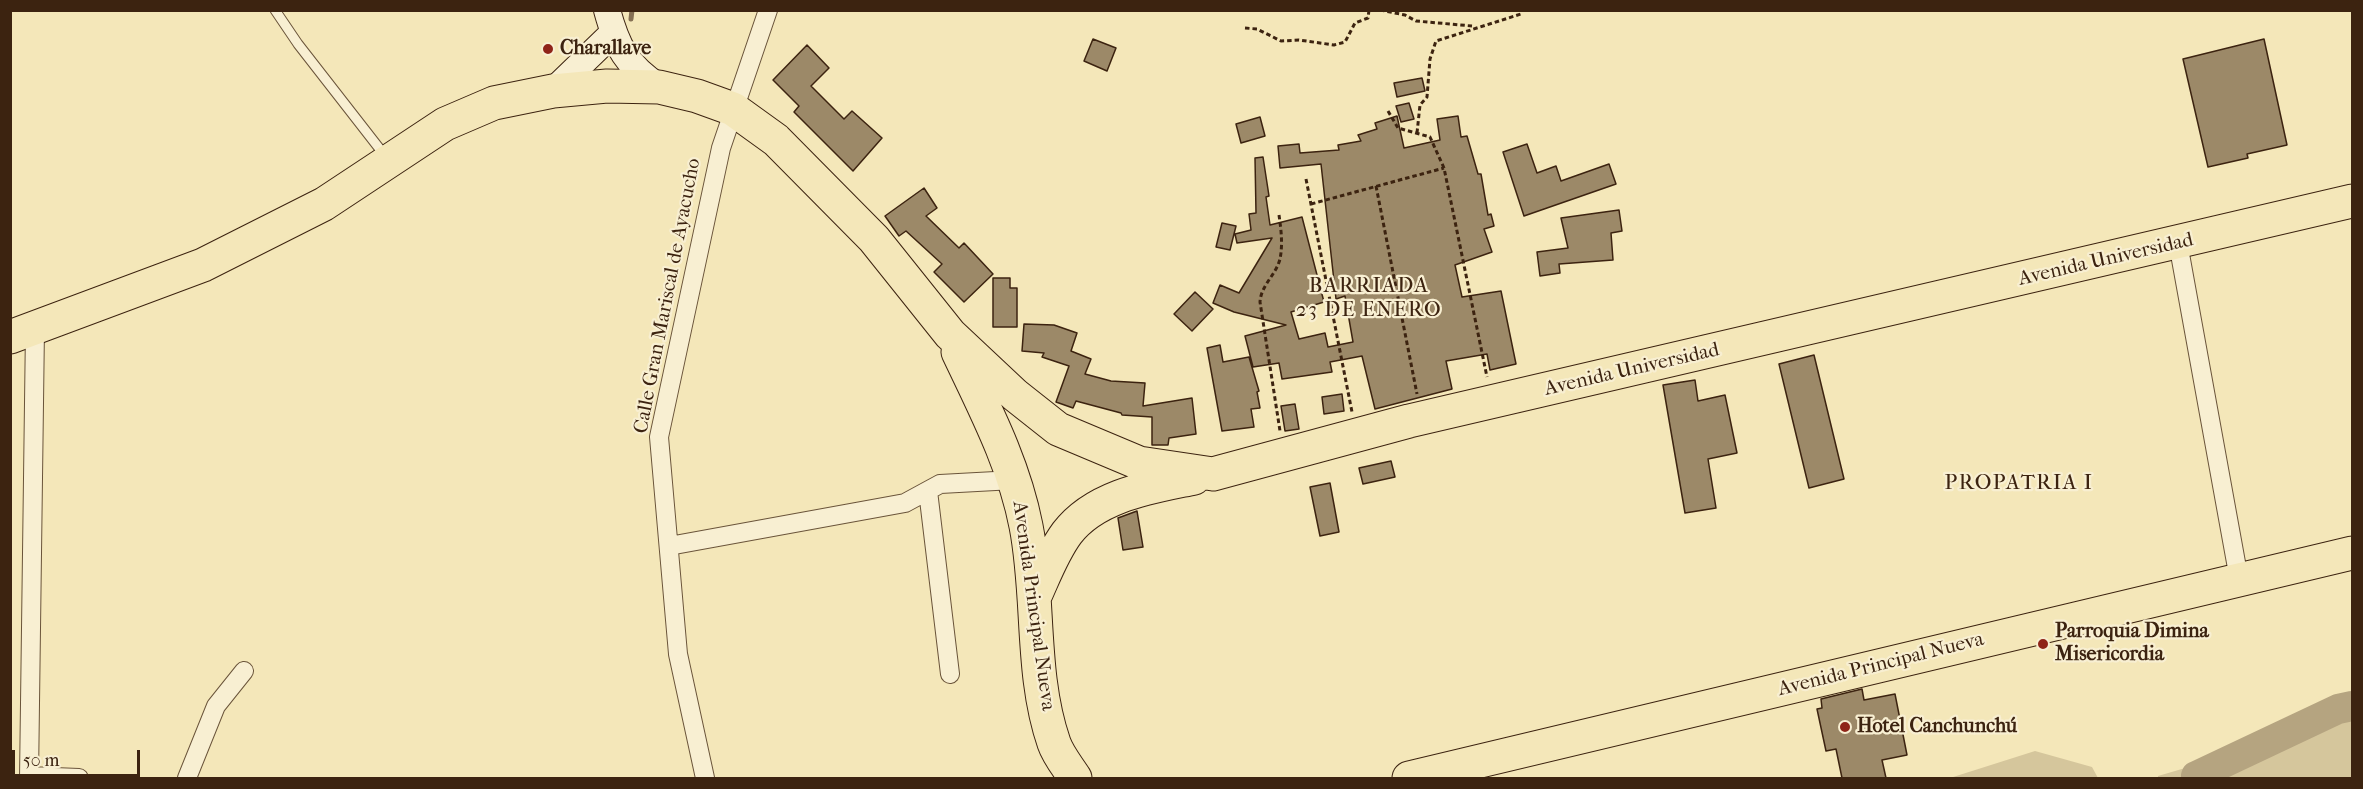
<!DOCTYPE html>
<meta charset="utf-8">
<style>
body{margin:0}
#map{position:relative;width:2363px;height:789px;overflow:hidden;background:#f4e7b9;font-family:"IM FELL French Canon",serif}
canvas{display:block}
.frame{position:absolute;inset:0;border:12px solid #3c2310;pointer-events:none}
.scale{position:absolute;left:12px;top:750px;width:128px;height:27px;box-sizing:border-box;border:3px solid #3c2310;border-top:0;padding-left:8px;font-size:18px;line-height:21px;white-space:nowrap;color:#3c2310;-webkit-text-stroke:4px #f8efd2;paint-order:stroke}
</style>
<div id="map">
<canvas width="2363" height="789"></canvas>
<div class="frame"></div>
<div class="scale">50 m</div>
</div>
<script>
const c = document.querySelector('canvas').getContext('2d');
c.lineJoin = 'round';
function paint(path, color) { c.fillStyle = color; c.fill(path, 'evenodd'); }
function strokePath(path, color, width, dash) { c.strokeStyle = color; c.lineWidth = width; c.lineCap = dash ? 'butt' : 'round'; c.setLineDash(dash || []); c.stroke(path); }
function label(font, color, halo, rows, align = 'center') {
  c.font = font + ' "IM FELL French Canon",serif'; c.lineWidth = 4.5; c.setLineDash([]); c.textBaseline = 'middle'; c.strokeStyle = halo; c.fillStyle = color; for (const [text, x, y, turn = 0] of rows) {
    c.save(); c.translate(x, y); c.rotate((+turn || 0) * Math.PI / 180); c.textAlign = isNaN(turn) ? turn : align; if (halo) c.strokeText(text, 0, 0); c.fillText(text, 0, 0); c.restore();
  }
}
paint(new Path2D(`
 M 2352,719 L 2352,778 L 2158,778 L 2158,776 Z
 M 2035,751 L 2092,767 L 2098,778 L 1950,778 Z`), '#d5c69c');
strokePath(new Path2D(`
 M 631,19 L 632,10`), '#857053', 5);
strokePath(new Path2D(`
 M 2197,778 L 2196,776 L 2338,709 L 2352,706`), '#b5a480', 30);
const building = new Path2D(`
 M 1093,39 L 1116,48 L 1107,71 L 1084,61 Z
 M 2264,39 L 2287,145 L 2247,154 L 2248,158 L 2208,167 L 2183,59 Z
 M 807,45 L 829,68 L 811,86 L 844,119 L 852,111 L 882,138 L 853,171 L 794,112 L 799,106 L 773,80 Z
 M 1422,78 L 1425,91 L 1397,97 L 1394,83 Z
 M 1409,103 L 1414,119 L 1401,122 L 1396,106 Z
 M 1397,116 L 1404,148 L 1440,140 L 1437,119 L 1458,116 L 1461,137 L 1467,136 L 1478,174 L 1481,174 L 1488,215 L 1491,214 L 1494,226 L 1484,229 L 1492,252 L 1455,265 L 1462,297 L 1501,291 L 1516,364 L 1490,370 L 1487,354 L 1446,361 L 1452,389 L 1375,409 L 1362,356 L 1330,362 L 1332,372 L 1282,379 L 1279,363 L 1253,367 L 1245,336 L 1286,325 L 1234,312 L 1213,303 L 1220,285 L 1239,293 L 1272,238 L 1237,243 L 1235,234 L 1251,230 L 1249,214 L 1256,213 L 1255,158 L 1263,157 L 1269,196 L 1266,197 L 1270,225 L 1302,217 L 1324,302 L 1291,312 L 1299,339 L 1325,333 L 1328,347 L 1353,342 L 1345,296 L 1336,299 L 1321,164 L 1280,168 L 1278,146 L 1299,144 L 1300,153 L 1339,150 L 1338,145 L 1361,141 L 1358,135 L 1377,129 L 1375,123 Z
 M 1260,117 L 1265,136 L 1241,143 L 1236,124 Z
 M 1527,144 L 1537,173 L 1556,166 L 1561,181 L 1609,164 L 1616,184 L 1524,216 L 1503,152 Z
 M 924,188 L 937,208 L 926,216 L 959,248 L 964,243 L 993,274 L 964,302 L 934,272 L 942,264 L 906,231 L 899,236 L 885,216 Z
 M 1619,210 L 1622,231 L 1611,233 L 1613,260 L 1559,264 L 1560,273 L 1540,276 L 1537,252 L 1568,248 L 1561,218 Z
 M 1222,223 L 1236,226 L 1230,250 L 1216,247 Z
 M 993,278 L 1010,278 L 1010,288 L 1017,288 L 1017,327 L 993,327 Z
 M 1195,292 L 1213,309 L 1192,331 L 1174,314 Z
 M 1024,324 L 1054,325 L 1077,333 L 1071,351 L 1091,359 L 1085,374 L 1111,381 L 1145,383 L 1143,406 L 1192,398 L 1196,434 L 1169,438 L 1168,445 L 1152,445 L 1152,417 L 1122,415 L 1121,413 L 1076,401 L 1073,408 L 1056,402 L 1069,366 L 1042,357 L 1044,353 L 1022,351 Z
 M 1220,345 L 1223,362 L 1249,357 L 1259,391 L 1257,392 L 1260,408 L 1251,409 L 1254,427 L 1222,431 L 1207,348 Z
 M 1814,355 L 1844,479 L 1809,488 L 1779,364 Z
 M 1695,380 L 1698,401 L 1725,395 L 1737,453 L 1708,459 L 1716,508 L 1685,513 L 1663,385 Z
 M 1342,394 L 1344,411 L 1324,414 L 1322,397 Z
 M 1295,404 L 1299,429 L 1285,431 L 1281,406 Z
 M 1391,461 L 1395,477 L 1363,484 L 1359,468 Z
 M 1330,483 L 1339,532 L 1320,536 L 1310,487 Z
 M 1137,511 L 1143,547 L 1123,550 L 1118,518 Z
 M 1862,689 L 1864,700 L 1895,694 L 1907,755 L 1882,760 L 1886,778 L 1842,778 L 1836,749 L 1826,751 L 1817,709 L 1822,708 L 1821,699 Z`);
paint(building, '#9c8968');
strokePath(building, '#3c2310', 1.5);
const lane = new Path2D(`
 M 275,10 L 298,44 L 386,157`);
const street = new Path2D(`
 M 2178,243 L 2239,579
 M 928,491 L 950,674
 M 669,546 L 905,503 L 940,484 L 1014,480
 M 29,776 L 79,778
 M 29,778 L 35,328
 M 187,778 L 216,706 L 244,671
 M 705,778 L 678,654 L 659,437 L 721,148 L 768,10`);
const secondary = new Path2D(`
 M 607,10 C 617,47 626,65 659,87
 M 553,91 L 613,33`);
const highway = new Path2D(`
 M 10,337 L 203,265 L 324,204 L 445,124 L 494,103 L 553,91 L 607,86 L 659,87 L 697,96 L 733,109 L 776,140 L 874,239 L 950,334 L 1015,395 L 1058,429 L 1139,463 L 1213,474 L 1409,421 L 2352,201
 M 958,352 C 985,409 1014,464 1026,526 C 1040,597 1030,674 1054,743 C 1058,755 1068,767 1075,778
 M 1035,596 C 1045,574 1053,552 1067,533 C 1096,495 1151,487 1194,478
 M 1409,778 L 2352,553`);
strokePath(lane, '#6a543a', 11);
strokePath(street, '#6a543a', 20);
strokePath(secondary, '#3c2310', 28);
strokePath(highway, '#3c2310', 35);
strokePath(new Path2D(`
 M 1380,10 L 1405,15 L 1416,21 L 1472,26
 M 1245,28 L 1257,29 L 1281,41 L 1299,40 L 1334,45 L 1345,42 L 1355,23 L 1368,18 L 1369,10
 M 1388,111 L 1398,128 L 1430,137 L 1444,168 L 1487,377
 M 1417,133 L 1420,105 L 1427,97 L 1430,59 L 1436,41 L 1521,14 L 1522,10
 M 1306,179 L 1352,412
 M 1376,186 L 1417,394
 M 1311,204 L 1444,168
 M 1279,215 C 1281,229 1283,244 1280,259 C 1276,275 1261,285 1260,302 L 1280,431`), '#3c2310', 3, [4.5, 3]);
strokePath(lane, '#f8efd2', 9);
strokePath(street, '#f8efd2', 18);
strokePath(secondary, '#f8efd2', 26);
strokePath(highway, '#f4e7b9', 33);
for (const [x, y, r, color] of [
 [548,49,6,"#8f2418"],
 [2043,644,6,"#8f2418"],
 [1845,727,6,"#8f2418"]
]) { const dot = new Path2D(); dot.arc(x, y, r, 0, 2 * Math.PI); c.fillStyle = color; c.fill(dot); strokePath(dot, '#f8efd2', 2); }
label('bold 20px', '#3c2310', '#f8efd2', [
 ["Charallave",560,49],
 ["Parroquia Dimina",2055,632],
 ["Misericordia",2055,655],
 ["Hotel Canchunchú",1857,727]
], 'left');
label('20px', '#3c2310', '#f8efd2', [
 ["Avenida Universidad",2106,260,-13],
 ["Calle Gran Mariscal de Ayacucho",668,296,-79],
 ["Avenida Universidad",1632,370,-13],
 ["Avenida Principal Nueva",1033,606,82],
 ["Avenida Principal Nueva",1881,665,-14]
]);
c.letterSpacing = '1.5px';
label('21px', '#3c2310', '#f8efd2', [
 ["BARRIADA",1369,287],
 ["23 DE ENERO",1369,311],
 ["PROPATRIA I",2019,484]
]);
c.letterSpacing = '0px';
</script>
